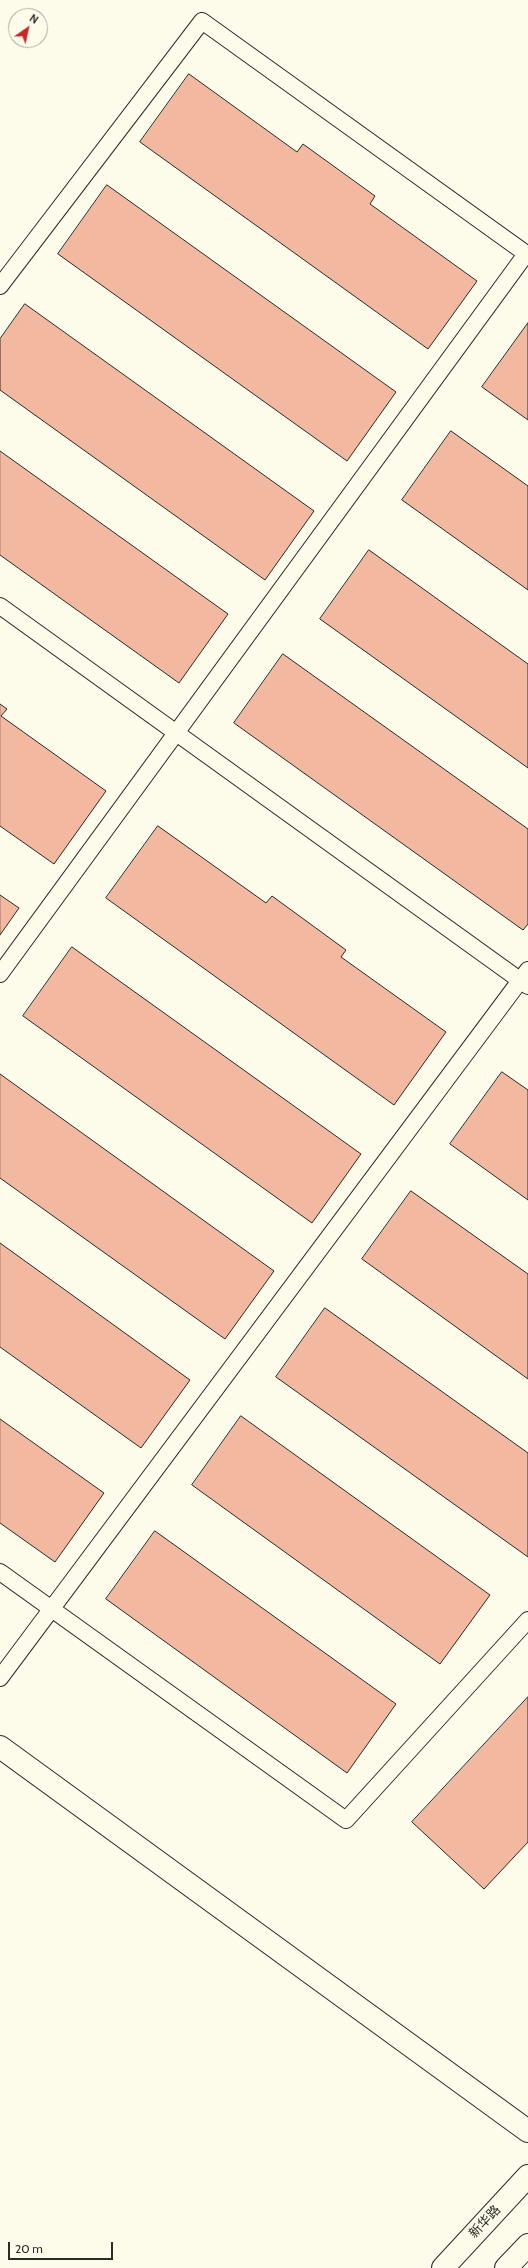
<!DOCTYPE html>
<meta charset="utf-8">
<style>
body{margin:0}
#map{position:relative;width:528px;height:2268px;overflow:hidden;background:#fdfbea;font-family:Cabin,sans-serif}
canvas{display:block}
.north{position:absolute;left:8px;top:8px;width:40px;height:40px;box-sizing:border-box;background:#fdfbea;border:1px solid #a9a89e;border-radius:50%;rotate:34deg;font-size:11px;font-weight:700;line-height:16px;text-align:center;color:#2b2b2b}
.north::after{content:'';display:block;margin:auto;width:14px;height:18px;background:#c62828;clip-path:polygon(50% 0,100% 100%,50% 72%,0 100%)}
.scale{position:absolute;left:8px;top:2242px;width:105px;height:18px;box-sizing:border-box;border:2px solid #2b2b2b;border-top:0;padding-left:5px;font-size:12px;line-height:14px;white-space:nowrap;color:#2b2b2b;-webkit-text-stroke:3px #fdfbea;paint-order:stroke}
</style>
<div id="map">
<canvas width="528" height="2268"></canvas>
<div class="north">N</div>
<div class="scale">20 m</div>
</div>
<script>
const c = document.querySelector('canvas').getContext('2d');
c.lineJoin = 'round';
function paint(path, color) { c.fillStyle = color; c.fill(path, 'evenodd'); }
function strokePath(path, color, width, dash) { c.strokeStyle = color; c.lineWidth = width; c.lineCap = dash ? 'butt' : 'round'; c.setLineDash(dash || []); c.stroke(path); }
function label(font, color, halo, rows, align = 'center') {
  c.font = font + ' Cabin,"Noto Sans SC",sans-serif'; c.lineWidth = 3; c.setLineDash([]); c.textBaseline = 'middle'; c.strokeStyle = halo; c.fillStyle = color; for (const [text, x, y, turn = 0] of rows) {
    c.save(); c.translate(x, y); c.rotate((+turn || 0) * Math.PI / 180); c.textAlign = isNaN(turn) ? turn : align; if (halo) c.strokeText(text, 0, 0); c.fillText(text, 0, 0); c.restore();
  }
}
const building = new Path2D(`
 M 189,74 L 297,152 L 303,144 L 375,196 L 370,204 L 477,281 L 428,349 L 140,142 Z
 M 107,185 L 396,392 L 347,461 L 58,254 Z
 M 25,304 L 314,511 L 265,580 L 0,390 L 0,339 Z
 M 528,323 L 528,420 L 482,387 Z
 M 451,431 L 528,486 L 528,590 L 402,500 Z
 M 0,451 L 228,614 L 179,683 L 0,555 Z
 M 369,550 L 528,664 L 528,768 L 320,619 Z
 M 283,654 L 528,829 L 528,924 L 523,930 L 234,723 Z
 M 0,704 L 7,709 L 1,716 L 106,791 L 54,864 L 0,826 Z
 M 158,826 L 266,903 L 272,896 L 346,950 L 341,957 L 446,1032 L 394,1105 L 106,898 Z
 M 0,895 L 19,908 L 0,935 Z
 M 72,947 L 361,1154 L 312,1223 L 23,1016 Z
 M 502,1072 L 528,1090 L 528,1200 L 450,1144 Z
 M 0,1074 L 274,1271 L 225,1339 L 0,1178 Z
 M 411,1191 L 528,1274 L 528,1379 L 362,1259 Z
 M 0,1243 L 190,1380 L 141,1448 L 0,1347 Z
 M 325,1308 L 528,1453 L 528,1557 L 276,1377 Z
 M 241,1416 L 490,1595 L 440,1664 L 192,1485 Z
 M 0,1419 L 104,1493 L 55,1562 L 0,1523 Z
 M 155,1531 L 396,1704 L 347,1773 L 106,1599 Z
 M 528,1697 L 528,1842 L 484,1889 L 412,1822 Z`);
paint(building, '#f2b8a0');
strokePath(building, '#2b2b2b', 1);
const lane = new Path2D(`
 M 0,286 L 202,21 L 528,255
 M 0,606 L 528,986
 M 0,974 L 526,254
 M 0,1572 L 346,1820 L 528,1620
 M 0,1678 L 528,970`);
const secondary = new Path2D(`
 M 0,1747 L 528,2131
 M 443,2268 L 528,2176
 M 506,2268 L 528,2245`);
strokePath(lane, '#2b2b2b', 18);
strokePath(secondary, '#2b2b2b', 24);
strokePath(lane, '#fdfbea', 16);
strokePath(secondary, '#fdfbea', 22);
label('13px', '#2b2b2b', '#fdfbea', [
 ["新华路",485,2222,-47]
]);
</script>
